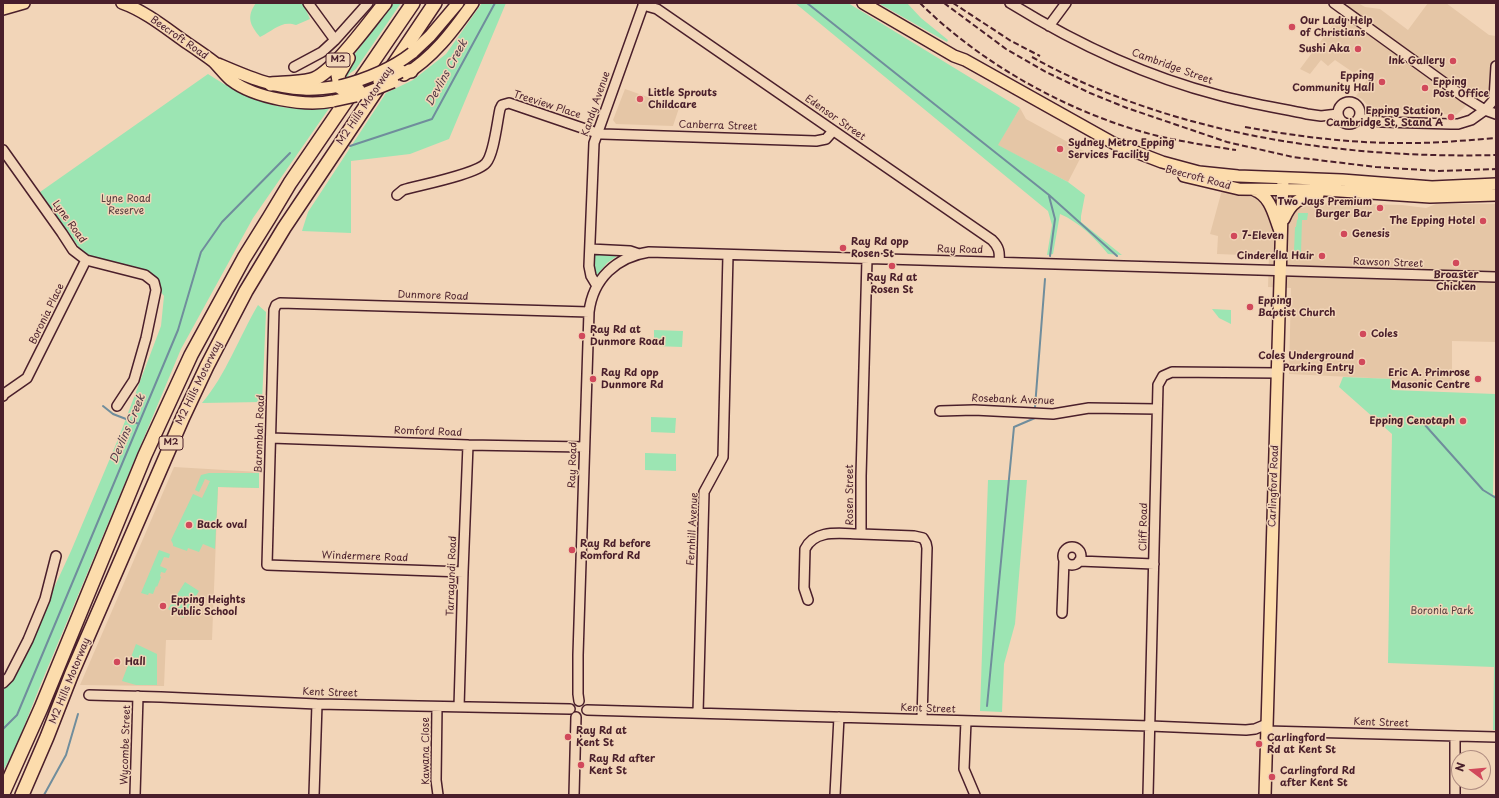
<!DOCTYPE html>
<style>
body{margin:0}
#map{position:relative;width:1499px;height:798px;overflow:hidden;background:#f2d5b8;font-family:"Playpen Sans",sans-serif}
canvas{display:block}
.frame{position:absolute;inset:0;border:4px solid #4a1f2b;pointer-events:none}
.north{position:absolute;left:1451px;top:750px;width:40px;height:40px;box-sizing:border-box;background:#f2d5b8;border:1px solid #af8c80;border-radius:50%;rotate:286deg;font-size:11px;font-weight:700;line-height:16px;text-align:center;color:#4a1f2b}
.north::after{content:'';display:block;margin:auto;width:14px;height:18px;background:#d1495b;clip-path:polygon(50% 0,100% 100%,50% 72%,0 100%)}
</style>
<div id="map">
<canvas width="1499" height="798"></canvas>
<div class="frame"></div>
<div class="north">N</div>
</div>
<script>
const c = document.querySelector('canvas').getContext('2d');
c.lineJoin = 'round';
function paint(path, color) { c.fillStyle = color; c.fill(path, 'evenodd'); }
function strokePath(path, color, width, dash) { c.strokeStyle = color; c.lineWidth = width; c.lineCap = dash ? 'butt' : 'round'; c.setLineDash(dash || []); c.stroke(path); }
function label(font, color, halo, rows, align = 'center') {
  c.font = font + ' "Playpen Sans",sans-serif'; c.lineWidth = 3; c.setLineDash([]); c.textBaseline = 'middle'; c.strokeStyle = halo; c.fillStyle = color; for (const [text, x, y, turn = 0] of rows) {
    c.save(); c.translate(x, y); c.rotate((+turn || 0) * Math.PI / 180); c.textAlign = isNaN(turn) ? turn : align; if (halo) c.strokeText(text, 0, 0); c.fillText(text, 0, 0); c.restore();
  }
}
paint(new Path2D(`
 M 1349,3 L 1358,3 L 1365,7 L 1380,9 L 1408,30 L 1428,3 L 1446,3 L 1489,35 L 1496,36 L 1496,102 L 1479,94 L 1456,115 L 1374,110 L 1369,107 L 1362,99 L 1356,96 L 1371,74 L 1361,68 L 1354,73 L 1335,60 L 1328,66 L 1321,60 L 1310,74 L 1300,69 Z
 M 625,89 L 679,108 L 673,126 L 616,124 L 613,120 Z
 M 1020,108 L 1026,119 L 1084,151 L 1068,182 L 997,145 Z
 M 1222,190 L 1256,198 L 1263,205 L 1303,208 L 1307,204 L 1320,203 L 1402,205 L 1426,208 L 1436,204 L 1496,204 L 1496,342 L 1452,341 L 1452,390 L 1392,388 L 1392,379 L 1289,374 L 1291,288 L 1268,287 L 1269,256 L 1217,254 L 1218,236 L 1210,234 Z
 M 174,467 L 259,472 L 259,488 L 218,487 L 212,640 L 166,640 L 164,686 L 80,685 Z`), '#e5c6a6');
paint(new Path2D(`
 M 256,3 L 303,3 L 310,19 L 296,25 C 281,20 273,31 260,37 C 250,25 246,17 256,3 Z
 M 394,3 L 401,3 L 356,69 L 349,74 L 346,80 L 343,80 L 351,59 Z
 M 482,3 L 506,3 L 449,139 L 410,154 L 351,161 L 351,233 L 302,231 L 308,212 L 386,93 L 413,80 L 446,54 Z
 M 795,3 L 848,3 L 1020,108 L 998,145 L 1068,182 L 1085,195 L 1081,216 L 1081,222 L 1122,255 L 1108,254 C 1095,238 1079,222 1060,214 L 1053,254 L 1047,255 L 1052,225 L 1048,211 Z
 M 878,3 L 907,3 L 921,18 L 948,40 L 947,42 Z
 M 208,74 C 231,89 255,103 283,107 C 298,110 315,107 330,107 L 253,218 L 181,349 L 40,686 L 16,747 L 3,771 L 3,686 L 11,681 L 71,551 L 119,437 L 161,326 L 164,296 L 152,281 L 83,253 L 40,192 Z
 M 1298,213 L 1308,213 L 1307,220 L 1302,220 L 1301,253 L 1294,252 L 1295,227 L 1296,227 L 1297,220 L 1298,219 Z
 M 597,253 L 620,254 L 607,263 L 597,275 C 593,268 592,260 597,253 Z
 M 258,305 L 266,312 L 262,402 L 202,403 C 226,375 239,337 258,305 Z
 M 1212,309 L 1231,310 L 1231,324 L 1219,318 Z
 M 654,330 L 683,331 L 682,347 L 654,346 Z
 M 1343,377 L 1393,379 L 1392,390 L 1495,394 L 1493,495 L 1496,495 L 1496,730 L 1493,730 L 1494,667 L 1388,663 L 1392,434 L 1339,387 Z
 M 651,417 L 676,418 L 675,433 L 651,432 Z
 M 645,453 L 676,454 L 676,471 L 645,470 Z
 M 209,473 L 259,473 L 259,488 L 218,487 L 215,549 L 203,544 L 199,552 L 188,548 L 187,551 L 173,546 L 173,544 L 171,540 L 193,494 L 202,498 L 210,481 L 205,479 L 199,492 L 195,490 L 201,475 Z
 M 988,480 L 1027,480 L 1015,624 L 1004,664 L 1002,712 L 980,711 Z
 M 159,550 L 170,554 L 169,558 L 164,557 L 160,566 L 167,569 L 165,573 L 161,572 L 160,576 L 161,577 L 157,587 L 156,586 L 153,594 L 149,593 L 148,595 L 141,593 Z
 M 185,582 L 199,591 L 183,618 L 168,609 Z
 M 136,644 L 157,654 L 157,685 L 136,685 L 122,681 Z`), '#9ce5b3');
strokePath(new Path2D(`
 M 807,3 L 1049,195 L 1117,256
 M 350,146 L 432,119 L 495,3
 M 1049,196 L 1055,219 L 1050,256
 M 103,406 L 113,414 L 139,424
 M 1035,407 L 1045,279
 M 1425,425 L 1483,490 L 1496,498
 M 987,706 L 1014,427 L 1035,418
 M 3,729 L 17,715 L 178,330 L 201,252 L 222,222 L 290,153
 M 44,795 L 66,755 L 78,714`), '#708d9c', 2);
const minor = new Path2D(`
 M 308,3 L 335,40
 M 1010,3 C 1075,43 1144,76 1218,95 C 1247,103 1278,108 1307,114 L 1321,116 L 1338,114
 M 1334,3 L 1464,97 L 1485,110 L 1496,114
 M 643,5 L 657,9 L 992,240 C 999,247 1000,252 999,262
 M 1049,26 L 1066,3
 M 294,67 L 322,52 L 335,40 L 368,3
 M1338 113a11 11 0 1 1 22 0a11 11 0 1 1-22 0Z
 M 1359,118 L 1382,122 L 1451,124 L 1458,124 L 1471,120 L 1485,110 L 1492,102 L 1494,99 L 1496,66
 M 3,150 L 62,233 L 73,250 L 86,260 L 145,275 L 154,282 L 156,290 L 146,338 L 134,380 L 117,406
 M 397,195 L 403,190 C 420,185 477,174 486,163 C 494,154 497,122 500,109 L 502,105 L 509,103 L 597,133 L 602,134 L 816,141 L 826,139 L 833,131
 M 590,249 L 630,251 L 639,254
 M 867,259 L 861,476 L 861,534 L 914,536 L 923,538 L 926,543 L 927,548 L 922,719
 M 597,286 L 591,276 L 589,266 L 594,143 L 644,3
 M 3,396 L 4,394 L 27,378 L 86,260
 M 940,411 L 974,410 L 1053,414 L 1089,408 L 1157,409
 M 271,438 L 468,445 L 584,447
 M1063 556a9 9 0 1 1 18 0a9 9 0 1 1-18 0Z
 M 1079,561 L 1154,564
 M 463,572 L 267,565 L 274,310 L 276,305 L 280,303 L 589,312
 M 808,600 L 804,588 L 805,549 C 815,528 842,534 861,534
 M 1062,613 L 1064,561
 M 3,683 L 9,677 L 28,640 L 45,599 L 56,556
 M 89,695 L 161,697 L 317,704 L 570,709
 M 579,701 L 578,694 L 578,655 L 589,312 C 593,279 616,257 649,252 L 1496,277
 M 437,707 L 436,780 L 438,795
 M 459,707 L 463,572 L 468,445
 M 587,710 L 1150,726 L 1246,730 L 1255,729 L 1267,724
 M 698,713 L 704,492 L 723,457 L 728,255
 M 966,721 L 964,769 L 975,795
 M 1266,731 L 1496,737
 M 135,795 L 138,696
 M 314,795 L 317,704
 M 574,795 L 576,717
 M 835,795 L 839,717
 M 1148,795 L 1158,385 L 1163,376 L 1172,372 L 1277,373
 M 1455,795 L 1455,736`);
const major = new Path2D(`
 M 122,3 C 145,11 167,29 187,43 C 196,49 205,55 214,62 C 220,68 225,75 231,80 C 254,98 305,107 333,101
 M 863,3 L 954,56 L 965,60 L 1115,144 L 1162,162 L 1199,172 L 1238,176 L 1342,180 L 1432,187 L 1496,184
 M 3,9 L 24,3
 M 412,53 L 430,36 L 458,3
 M 218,64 C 246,76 273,88 304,89 C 316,90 328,88 340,86
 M 404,75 C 433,58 453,31 473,3
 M 1184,176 L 1239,189 L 1325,190 L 1430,197 L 1496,195
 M 1254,190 C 1271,196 1274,216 1280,231
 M 1284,219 C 1291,202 1300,197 1318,195
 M 1265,795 L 1283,178`);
const highway = new Path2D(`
 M 400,71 L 411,71
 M 271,84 C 284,83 299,83 311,80 C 332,75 370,21 385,3
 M 340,87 L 338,75 L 348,58
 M 3,793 L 41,708 L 145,455 L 191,355 L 244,258 L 269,218 L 290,183 L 413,3
 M 22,795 L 47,737 L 72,673 L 183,417 L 207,366 L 246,291 L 284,228 L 435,3`);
strokePath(minor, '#4a1f2b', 12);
strokePath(major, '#4a1f2b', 14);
strokePath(highway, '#4a1f2b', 16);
strokePath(minor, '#f2d5b8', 9);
strokePath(major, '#fcdcac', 11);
strokePath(highway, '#fcdcac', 13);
strokePath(new Path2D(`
 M 920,3 C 982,65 1073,115 1158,136 C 1184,142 1210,146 1236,150
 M 944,3 L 1006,49 L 1046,72 L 1090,93 L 1127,108 L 1227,142 L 1293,157 L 1376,167 L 1439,171 L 1496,169
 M 953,3 L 1011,41 L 1040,56
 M 1032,57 C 1170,134 1340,159 1496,155
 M 1245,127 C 1300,137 1357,144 1413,143 C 1441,143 1468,140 1496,138`), '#4a1f2b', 2, [6, 3]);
const majorBridge = new Path2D(`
 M 340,86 C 367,79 390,70 412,53
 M 363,94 L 393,82
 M 333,101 L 356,96`);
const highwayBridge = new Path2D(`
 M 380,81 L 400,71
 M 340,87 L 346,91 L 358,90`);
strokePath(majorBridge, '#4a1f2b', 14, []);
strokePath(highwayBridge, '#4a1f2b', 16, []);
strokePath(majorBridge, '#fcdcac', 11);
strokePath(highwayBridge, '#fcdcac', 13);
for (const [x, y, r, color] of [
 [1292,27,4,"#d1495b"],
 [1358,49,4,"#d1495b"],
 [1453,61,4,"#d1495b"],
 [1382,82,4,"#d1495b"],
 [1425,88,4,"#d1495b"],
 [640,99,4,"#d1495b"],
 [1451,117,4,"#d1495b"],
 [1060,149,4,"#d1495b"],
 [1380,208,4,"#d1495b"],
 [1483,221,4,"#d1495b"],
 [1344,234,4,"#d1495b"],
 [1234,236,4,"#d1495b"],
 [843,248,4,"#d1495b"],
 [1322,256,4,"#d1495b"],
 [1456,263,4,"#d1495b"],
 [892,266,4,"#d1495b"],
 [1250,307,4,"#d1495b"],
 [1363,334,4,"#d1495b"],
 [582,336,4,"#d1495b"],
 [1362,362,4,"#d1495b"],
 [593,379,4,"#d1495b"],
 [1478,379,4,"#d1495b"],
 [1463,421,4,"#d1495b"],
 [189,525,4,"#d1495b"],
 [572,550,4,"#d1495b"],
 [163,606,4,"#d1495b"],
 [117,662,4,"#d1495b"],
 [568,737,4,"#d1495b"],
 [1259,744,4,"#d1495b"],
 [581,765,4,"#d1495b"],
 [1272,777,4,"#d1495b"]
]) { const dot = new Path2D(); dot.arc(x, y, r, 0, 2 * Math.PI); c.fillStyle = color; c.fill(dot); strokePath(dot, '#f2d5b8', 1.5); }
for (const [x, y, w] of [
 [338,60,24],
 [171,443,24]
]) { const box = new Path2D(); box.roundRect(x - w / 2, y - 7, w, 14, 3); c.fillStyle = '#f2d5b8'; c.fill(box); strokePath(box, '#4a1f2b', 1); }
label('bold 9px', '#4a1f2b', null, [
 ["M2",338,60],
 ["M2",171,443]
]);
label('bold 10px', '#4a1f2b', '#f2d5b8', [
 ["Our Lady Help",1300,21],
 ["of Christians",1300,33],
 ["Sushi Aka",1350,49,"right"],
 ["Ink Gallery",1445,61,"right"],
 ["Epping",1374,76,"right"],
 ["Community Hall",1374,88,"right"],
 ["Epping",1433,82],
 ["Post Office",1433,94],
 ["Little Sprouts",648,93],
 ["Childcare",648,105],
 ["Epping Station,",1443,111,"right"],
 ["Cambridge St, Stand A",1443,123,"right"],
 ["Sydney Metro Epping",1068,143],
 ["Services Facility",1068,155],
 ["Two Jays Premium",1372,202,"right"],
 ["Burger Bar",1372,214,"right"],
 ["The Epping Hotel",1475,221,"right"],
 ["Genesis",1352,234],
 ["7-Eleven",1242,236],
 ["Ray Rd opp",851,242],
 ["Rosen St",851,254],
 ["Cinderella Hair",1314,256,"right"],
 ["Broaster",1456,275,"center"],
 ["Chicken",1456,287,"center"],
 ["Ray Rd at",892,278,"center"],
 ["Rosen St",892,290,"center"],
 ["Epping",1258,301],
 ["Baptist Church",1258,313],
 ["Ray Rd at",590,330],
 ["Dunmore Road",590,342],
 ["Coles",1371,334],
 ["Coles Underground",1354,356,"right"],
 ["Parking Entry",1354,368,"right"],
 ["Ray Rd opp",601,373],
 ["Dunmore Rd",601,385],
 ["Eric A. Primrose",1470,373,"right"],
 ["Masonic Centre",1470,385,"right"],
 ["Epping Cenotaph",1455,421,"right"],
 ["Back oval",197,525],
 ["Ray Rd before",580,544],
 ["Romford Rd",580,556],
 ["Epping Heights",171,600],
 ["Public School",171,612],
 ["Hall",125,662],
 ["Ray Rd at",576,731],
 ["Kent St",576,743],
 ["Carlingford",1267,738],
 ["Rd at Kent St",1267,750],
 ["Ray Rd after",589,759],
 ["Kent St",589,771],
 ["Carlingford Rd",1280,771],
 ["after Kent St",1280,783]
], 'left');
label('10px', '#4a1f2b', '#f2d5b8', [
 ["Beecroft Road",179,38,35],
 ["Cambridge Street",1172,67,20],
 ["Kandy Avenue",596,104,-71],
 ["Treeview Place",547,105,18],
 ["M2 Hills Motorway",365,106,-56],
 ["Edensor Street",835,118,35],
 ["Canberra Street",718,126,2],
 ["Beecroft Road",1198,178,15],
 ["Lyne Road",69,222,54],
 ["Ray Road",960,250,1],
 ["Rawson Street",1388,263,2],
 ["Dunmore Road",433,296,2],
 ["Boronia Place",47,314,-64],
 ["M2 Hills Motorway",199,383,-64],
 ["Rosebank Avenue",1013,400,2],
 ["Romford Road",428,432,2],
 ["Barombah Road",260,434,-88],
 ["Ray Road",573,465,-88],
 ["Carlingford Road",1274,486,-88],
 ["Rosen Street",850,495,-90],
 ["Cliff Road",1144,527,-89],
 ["Fernhill Avenue",693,529,-87],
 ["Windermere Road",365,557,2],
 ["Tarragundi Road",452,576,-88],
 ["M2 Hills Motorway",70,681,-68],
 ["Kent Street",330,693,2],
 ["Kent Street",928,709,2],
 ["Kent Street",1381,723,2],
 ["Wycombe Street",126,745,-88],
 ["Kawana Close",426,751,-90]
]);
label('10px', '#563d3f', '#f2d5b8', [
 ["Lyne Road",126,199],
 ["Reserve",126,211],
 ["Boronia Park",1442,611]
]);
label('italic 11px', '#533a47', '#f2d5b8', [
 ["Devlins Creek",447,73,-61],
 ["Devlins Creek",128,429,-67]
]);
</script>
